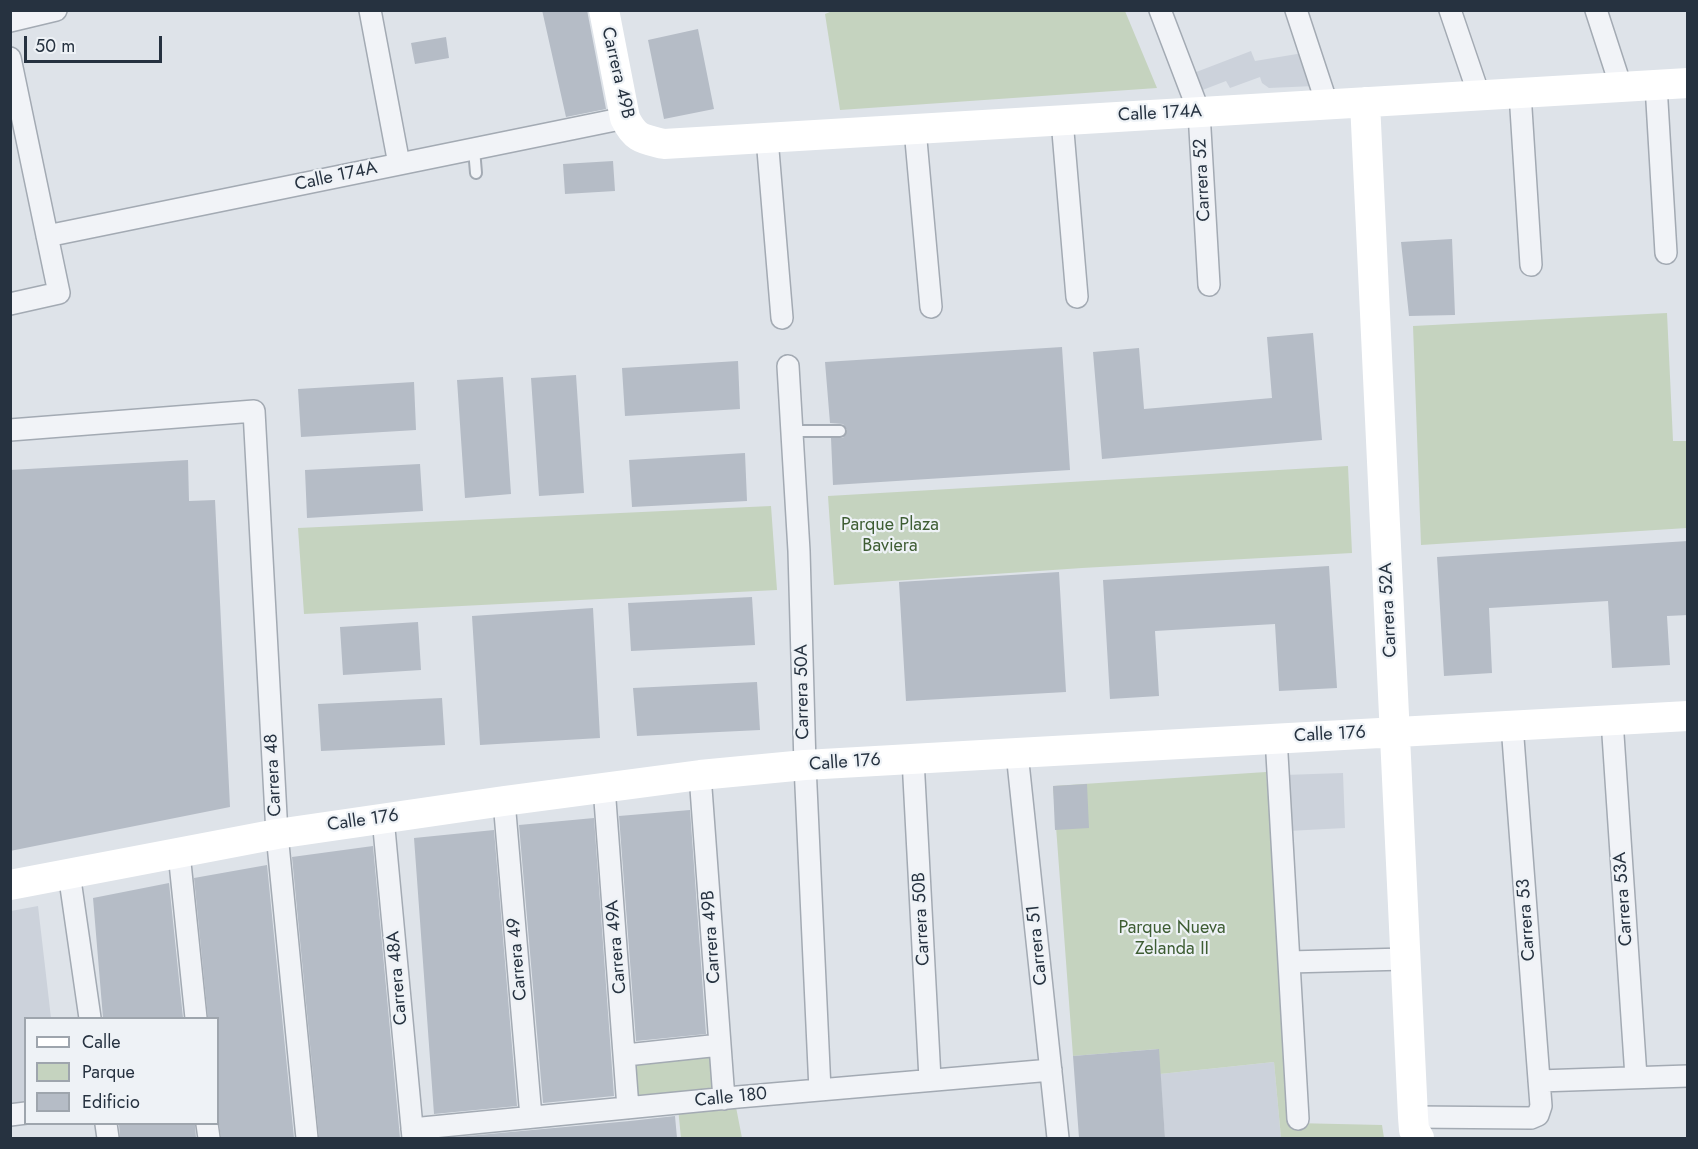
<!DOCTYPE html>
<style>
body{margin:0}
#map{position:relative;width:1698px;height:1149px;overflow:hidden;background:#dee3e9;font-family:Jost,sans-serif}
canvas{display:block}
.frame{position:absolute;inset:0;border:12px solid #263240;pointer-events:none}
.legend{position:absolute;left:24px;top:1017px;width:195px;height:108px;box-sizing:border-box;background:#eef2f6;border:2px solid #9ea5ad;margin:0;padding:8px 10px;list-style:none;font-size:18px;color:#263240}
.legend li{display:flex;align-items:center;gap:12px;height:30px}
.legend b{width:30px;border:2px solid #9ea5ad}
.scale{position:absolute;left:24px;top:36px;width:138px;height:27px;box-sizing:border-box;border:3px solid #263240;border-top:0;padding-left:8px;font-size:18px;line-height:21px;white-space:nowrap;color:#263240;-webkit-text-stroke:4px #eef2f6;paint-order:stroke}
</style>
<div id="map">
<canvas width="1698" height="1149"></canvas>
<div class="frame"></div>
<ul class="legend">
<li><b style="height:8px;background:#fff"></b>Calle</li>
<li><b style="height:16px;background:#c5d3bf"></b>Parque</li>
<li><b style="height:16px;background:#b5bcc6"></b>Edificio</li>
</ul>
<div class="scale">50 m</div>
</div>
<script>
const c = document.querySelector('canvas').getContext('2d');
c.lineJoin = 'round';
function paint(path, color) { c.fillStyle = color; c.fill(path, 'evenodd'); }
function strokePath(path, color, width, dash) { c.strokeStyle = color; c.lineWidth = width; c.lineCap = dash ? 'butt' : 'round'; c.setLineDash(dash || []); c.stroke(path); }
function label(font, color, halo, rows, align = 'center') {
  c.font = font + ' Jost,sans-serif'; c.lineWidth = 4.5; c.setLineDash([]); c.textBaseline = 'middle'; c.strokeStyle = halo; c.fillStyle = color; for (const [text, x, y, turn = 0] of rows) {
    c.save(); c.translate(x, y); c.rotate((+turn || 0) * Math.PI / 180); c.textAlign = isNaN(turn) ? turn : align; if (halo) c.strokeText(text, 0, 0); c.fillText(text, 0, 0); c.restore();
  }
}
paint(new Path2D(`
 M 1251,51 L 1255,61 L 1303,53 L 1314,86 L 1269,88 L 1262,83 L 1260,77 L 1230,88 L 1226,81 L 1200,91 L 1191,74 Z
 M 1343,773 L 1345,828 L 1288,831 L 1284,775 Z
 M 38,906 L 51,1018 L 26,1018 L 25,1103 L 11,1106 L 11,911 Z
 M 1274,1062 L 1281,1138 L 1165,1138 L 1160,1074 Z`), '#ccd2db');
paint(new Path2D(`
 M 835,10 L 1125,11 L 1157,88 L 840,110 L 825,14 Z
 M 1667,313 L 1673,441 L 1687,441 L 1687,528 L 1421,545 L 1413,326 Z
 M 1348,466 L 1352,553 L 1082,568 L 834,585 L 828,496 Z
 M 771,506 L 777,590 L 304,614 L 298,528 Z
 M 1266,772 L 1294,1123 L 1382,1125 L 1384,1138 L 1281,1138 L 1274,1062 L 1160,1074 L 1158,1049 L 1073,1056 L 1053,786 Z
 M 717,1053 L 719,1094 L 637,1103 L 633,1061 Z
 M 735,1102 L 742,1138 L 681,1138 L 678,1108 Z`), '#c5d3bf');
paint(new Path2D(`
 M 542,10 L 587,10 L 606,109 L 566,117 Z
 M 698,29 L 714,109 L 664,119 L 648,40 Z
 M 446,37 L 449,58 L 415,64 L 411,43 Z
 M 613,161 L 615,191 L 565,194 L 563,164 Z
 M 1452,239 L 1455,315 L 1409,316 L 1401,242 Z
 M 1313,333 L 1322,440 L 1102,459 L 1093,352 L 1139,348 L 1144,409 L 1272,398 L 1267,337 Z
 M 1062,347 L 1070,470 L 833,485 L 831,438 L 843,438 L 847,430 L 843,424 L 830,423 L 825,362 Z
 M 738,361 L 740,409 L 625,416 L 622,368 Z
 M 576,375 L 584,493 L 539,496 L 531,378 Z
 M 503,377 L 511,494 L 465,498 L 457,380 Z
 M 414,382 L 416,430 L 301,437 L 298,389 Z
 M 745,453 L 747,501 L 632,507 L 629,460 Z
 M 188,460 L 189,501 L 215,500 L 230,807 L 10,851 L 10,470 Z
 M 420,464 L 423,511 L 307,518 L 305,470 Z
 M 1688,541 L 1688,615 L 1667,616 L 1670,665 L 1612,668 L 1608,601 L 1489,608 L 1492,673 L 1444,676 L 1437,557 Z
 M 1329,566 L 1337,688 L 1279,691 L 1275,624 L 1155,631 L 1159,696 L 1110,699 L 1103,580 Z
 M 1059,572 L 1066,692 L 906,701 L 899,582 Z
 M 752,597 L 755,645 L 631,651 L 628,603 Z
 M 593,608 L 600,738 L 480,745 L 472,616 Z
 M 418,622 L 421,670 L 343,675 L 340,627 Z
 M 757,682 L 760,730 L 637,736 L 633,688 Z
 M 442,698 L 445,745 L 321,751 L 318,704 Z
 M 1087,784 L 1089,828 L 1055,830 L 1053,786 Z
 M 690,810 L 706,1034 L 636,1041 L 619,816 Z
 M 594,818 L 614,1096 L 543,1103 L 519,825 Z
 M 494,830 L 517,1106 L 434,1114 L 414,838 Z
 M 373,846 L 400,1138 L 319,1138 L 292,857 Z
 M 267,865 L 294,1138 L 221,1138 L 218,1117 L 218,1018 L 208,1018 L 194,878 Z
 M 169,883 L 183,1018 L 103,1018 L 93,898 Z
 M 1159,1049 L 1165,1138 L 1079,1138 L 1073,1056 Z
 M 675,1116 L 677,1138 L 446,1138 L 630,1121 Z
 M 119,1124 L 195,1124 L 196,1138 L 120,1138 Z`), '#b5bcc6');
const lane = new Path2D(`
 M 474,149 L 476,173
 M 792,431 L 840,431`);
const street = new Path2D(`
 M 370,10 L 399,164
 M 1160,10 L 1199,112 L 1209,285
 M 1296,10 L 1327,104
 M 1450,10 L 1479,95
 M 1596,10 L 1621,87
 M 10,21 L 56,10
 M 10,58 L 59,293 L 10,304
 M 1656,85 L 1666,253
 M 1520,93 L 1531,265
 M 1062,120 L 1077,297
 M 915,129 L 931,307
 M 767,138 L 782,318
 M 47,236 L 625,118
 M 788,366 L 799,551 L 805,765 L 820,1090
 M 10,430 L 254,411 L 277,834 L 307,1138
 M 1612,720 L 1636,1077
 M 1276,737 L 1298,1119
 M 1017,753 L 1058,1138
 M 913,759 L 930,1079
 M 700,775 L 724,1099
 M 604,787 L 628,1108
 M 504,801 L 531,1117
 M 383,818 L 413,1138
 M 179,853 L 196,1018
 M 69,873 L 90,1018
 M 1289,962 L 1405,959
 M 626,1055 L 720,1045
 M 1539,1081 L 1688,1076
 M 10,1115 L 26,1113
 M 1413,1117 L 1531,1118 L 1538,1115 L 1541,1106 L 1512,725
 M 106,1124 L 108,1138
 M 207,1124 L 209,1138
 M 412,1129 L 738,1097 L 1051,1070`);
strokePath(lane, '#a3aab3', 14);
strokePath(street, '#a3aab3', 24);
strokePath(lane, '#f1f3f7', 10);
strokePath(street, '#f1f3f7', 21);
strokePath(new Path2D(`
 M 604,10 L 625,118 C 635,139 643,139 664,144 L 1688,83
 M 1365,102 L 1413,1117 L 1414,1130 L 1419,1138
 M 10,885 L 277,834 L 504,801 L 700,775 L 805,765 L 1017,753 L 1688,716`), '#fff', 30);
label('18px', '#263240', '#eef2f6', [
 ["Carrera 49B",617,73,77],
 ["Calle 174A",1160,114,-3],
 ["Calle 174A",336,177,-12],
 ["Carrera 52",1203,180,-93],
 ["Carrera 52A",1389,610,-93],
 ["Carrera 50A",803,692,-91],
 ["Calle 176",1330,735,-3],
 ["Calle 176",845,763,-4],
 ["Carrera 48",274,775,-93],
 ["Calle 176",363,821,-8],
 ["Carrera 53A",1624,899,-94],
 ["Carrera 50B",922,919,-93],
 ["Carrera 53",1527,920,-94],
 ["Carrera 49B",712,937,-94],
 ["Carrera 51",1038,945,-96],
 ["Carrera 49A",617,947,-95],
 ["Carrera 49",518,959,-95],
 ["Carrera 48A",398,978,-95],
 ["Calle 180",731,1098,-6]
]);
label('18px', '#3e5d33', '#eef2f6', [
 ["Parque Plaza",890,526],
 ["Baviera",890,547],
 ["Parque Nueva",1172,929],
 ["Zelanda II",1172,950]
]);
</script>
